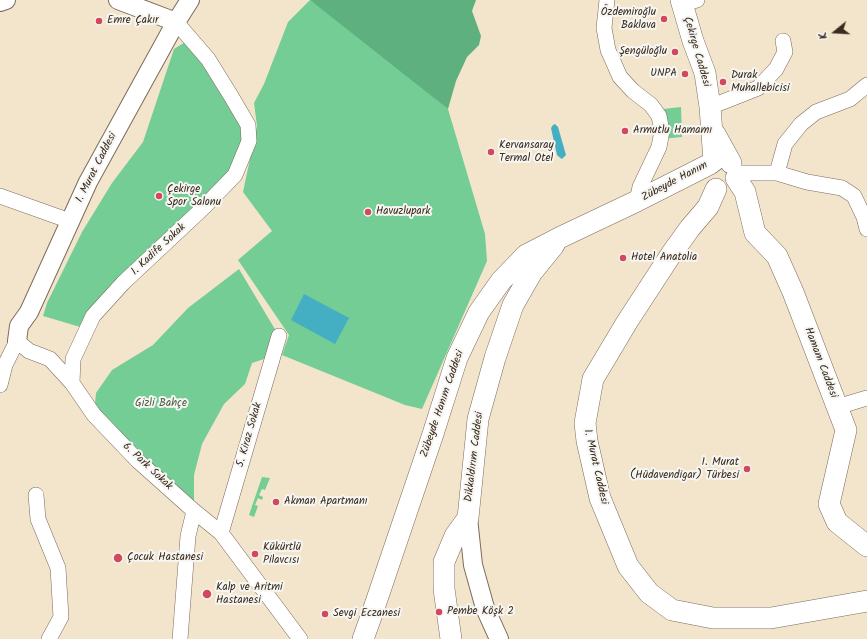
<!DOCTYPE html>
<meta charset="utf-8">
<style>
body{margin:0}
#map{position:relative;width:867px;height:639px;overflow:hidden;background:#f3e4cc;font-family:Kalam,sans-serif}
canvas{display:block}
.north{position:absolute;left:815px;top:12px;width:40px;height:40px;-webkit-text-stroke:3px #f6f6f2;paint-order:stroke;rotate:252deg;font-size:11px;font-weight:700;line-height:16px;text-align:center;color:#3b2a1e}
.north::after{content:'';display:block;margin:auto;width:14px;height:18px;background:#3b2a1e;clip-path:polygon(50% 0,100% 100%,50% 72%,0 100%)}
</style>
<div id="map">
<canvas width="867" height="639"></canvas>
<div class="north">K</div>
</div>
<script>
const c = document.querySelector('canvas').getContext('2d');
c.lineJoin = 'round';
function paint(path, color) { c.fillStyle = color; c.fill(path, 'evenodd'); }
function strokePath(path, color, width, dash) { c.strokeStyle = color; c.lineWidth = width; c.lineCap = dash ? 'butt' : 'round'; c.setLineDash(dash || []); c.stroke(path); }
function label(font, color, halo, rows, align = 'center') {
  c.font = font + ' Kalam,sans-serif'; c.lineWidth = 4; c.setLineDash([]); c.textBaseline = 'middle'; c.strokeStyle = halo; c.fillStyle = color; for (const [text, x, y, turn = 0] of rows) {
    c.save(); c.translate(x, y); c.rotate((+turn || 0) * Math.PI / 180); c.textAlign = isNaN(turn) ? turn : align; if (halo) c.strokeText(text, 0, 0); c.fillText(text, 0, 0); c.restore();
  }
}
paint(new Path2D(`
 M 310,0 L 352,30 L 448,109 L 485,234 L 487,261 L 422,409 L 405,405 L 282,355 L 289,335 L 238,260 L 272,231 L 243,192 L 257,126 L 254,103 L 264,84 L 288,22 Z
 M 190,39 L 248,125 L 235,175 L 87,329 L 43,316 L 47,303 L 82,232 L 112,183 L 143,142 L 174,49 Z
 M 681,107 L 682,137 L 661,139 L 654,110 Z
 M 239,269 L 279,336 L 273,356 L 252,363 L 245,384 L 224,404 L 202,444 L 194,475 L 194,511 L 94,415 L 96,393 L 112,370 L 153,345 L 188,308 Z
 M 262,477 L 270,478 L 265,490 L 262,489 L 259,495 L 263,497 L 262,500 L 258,498 L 255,505 L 258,506 L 254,517 L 249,515 Z`), '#73cd94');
paint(new Path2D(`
 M 310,0 L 476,0 L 472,11 L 481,36 L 479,45 L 467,57 L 456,81 L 448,109 Z`), '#5eb07e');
paint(new Path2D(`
 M 555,124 L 558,127 L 566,155 L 562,159 L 559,157 L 557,155 L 551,128 L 553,125 Z
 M 304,294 L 349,318 L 335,344 L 291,320 Z`), '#44aec3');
const minor = new Path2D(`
 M 607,0 L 604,28 L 608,50 L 620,77 L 633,91 L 651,105 L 659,116 L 662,131 L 659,147 L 640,187 L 637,201
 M 682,4 L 697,0
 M 710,107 L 758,88 L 776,69 L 785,52 L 783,41
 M 736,173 L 777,173 L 807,182 L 842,188 L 854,196 L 864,217 L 867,229
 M 777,173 L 785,144 L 801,124 L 816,112 L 850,99 L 867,85
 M 0,196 L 70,221
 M 72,383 L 73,359 L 93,316 L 123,283 L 202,209 L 235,175 L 249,141 L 248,125 L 231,96 L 208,59 L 176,22
 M 0,385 L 5,365 L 17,341 L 29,351 L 50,359 L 72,383 L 94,415 L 138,461 L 194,511 L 221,533 L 300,639
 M 837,407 L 867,398
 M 36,495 L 38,519 L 58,568 L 61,617 L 49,639
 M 221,533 L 279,336
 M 180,639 L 188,536 L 194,511`);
const tertiary = new Path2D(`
 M 118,0 L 176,22
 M 0,2 L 6,0
 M 17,341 L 19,326 L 29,312 L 88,182 L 176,22 L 190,0
 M 468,518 L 473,565 L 485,608 L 499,639`);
const secondary = new Path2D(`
 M 681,0 L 693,41 L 705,73 L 710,107 L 714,161
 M 715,134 L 731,163
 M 736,178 L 745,192 L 755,233 L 777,256 L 793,292 L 846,430 L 829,504 L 837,522 L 867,546
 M 716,189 L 708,207 L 690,228 L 672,253 L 627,322 L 593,379 L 585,423 L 587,441 L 600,498 L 628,566 L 649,593 L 672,610 L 713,618 L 771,618 L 867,601
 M 363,639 L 372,614 L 433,434 L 457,358 L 479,312 L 501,281 L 526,255 L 559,238 L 637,201 L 710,164
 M 451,639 L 444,589 L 444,562 L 455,536 L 468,518 L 478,419 L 495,358 L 513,305 L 532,272 L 554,245`);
strokePath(minor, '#7b6b5b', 16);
strokePath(tertiary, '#7b6b5b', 20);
strokePath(secondary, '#7b6b5b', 22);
strokePath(minor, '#fff', 15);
strokePath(tertiary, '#fff', 18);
strokePath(secondary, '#fff', 21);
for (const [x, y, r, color] of [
 [664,19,4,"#d1495b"],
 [99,21,4,"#d1495b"],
 [675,52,4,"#d1495b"],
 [685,74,4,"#d1495b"],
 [723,82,4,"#d1495b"],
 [625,131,4,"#d1495b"],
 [491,152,4,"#d1495b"],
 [159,196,4,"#d1495b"],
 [368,212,4,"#d1495b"],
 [623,258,4,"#d1495b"],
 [747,469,4,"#d1495b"],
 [276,502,4,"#d1495b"],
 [255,554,4,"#d1495b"],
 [118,558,5,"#d1495b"],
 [207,594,5,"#d1495b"],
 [439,612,4,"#d1495b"],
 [325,614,4,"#d1495b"]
]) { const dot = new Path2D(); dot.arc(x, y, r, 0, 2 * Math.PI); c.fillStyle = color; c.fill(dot); strokePath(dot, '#f6f6f2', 1.5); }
label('11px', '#3b2a1e', '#f6f6f2', [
 ["Özdemiroğlu",656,13,"right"],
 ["Baklava",656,26,"right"],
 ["Emre Çakır",107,21],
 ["Şengüloğlu",667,52,"right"],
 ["UNPA",677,74,"right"],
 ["Durak",731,76],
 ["Muhallebicisi",731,89],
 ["Armutlu Hamamı",633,131],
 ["Kervansaray",499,146],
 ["Termal Otel",499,159],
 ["Çekirge",167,190],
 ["Spor Salonu",167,203],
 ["Havuzlupark",376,212],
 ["Hotel Anatolia",631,258],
 ["I. Murat",739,463,"right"],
 ["(Hüdavendigar) Türbesi",739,476,"right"],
 ["Akman Apartmanı",284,502],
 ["Kükürtlü",263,548],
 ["Pilavcısı",263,561],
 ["Çocuk Hastanesi",127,558],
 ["Kalp ve Aritmi",216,588],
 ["Hastanesi",216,601],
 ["Pembe Köşk 2",447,612],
 ["Sevgi Eczanesi",333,614]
], 'left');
label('11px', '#3b2a1e', '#f6f6f2', [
 ["Çekirge Caddesi",696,52,74],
 ["1. Murat Caddesi",97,168,-63],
 ["Zübeyde Hanım",675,182,-28],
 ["1. Kadife Sokak",159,250,-43],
 ["Hamam Caddesi",820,363,69],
 ["Zübeyde Hanım Caddesi",443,404,-71],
 ["5. Kiraz Sokak",250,435,-74],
 ["Dikkaldırım Caddesi",475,457,-83],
 ["6. Park Sokak",147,467,43],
 ["1. Murat Caddesi",595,467,77]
]);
label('11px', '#4c5b41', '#f6f6f2', [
 ["Gizli Bahçe",161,404]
]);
</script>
